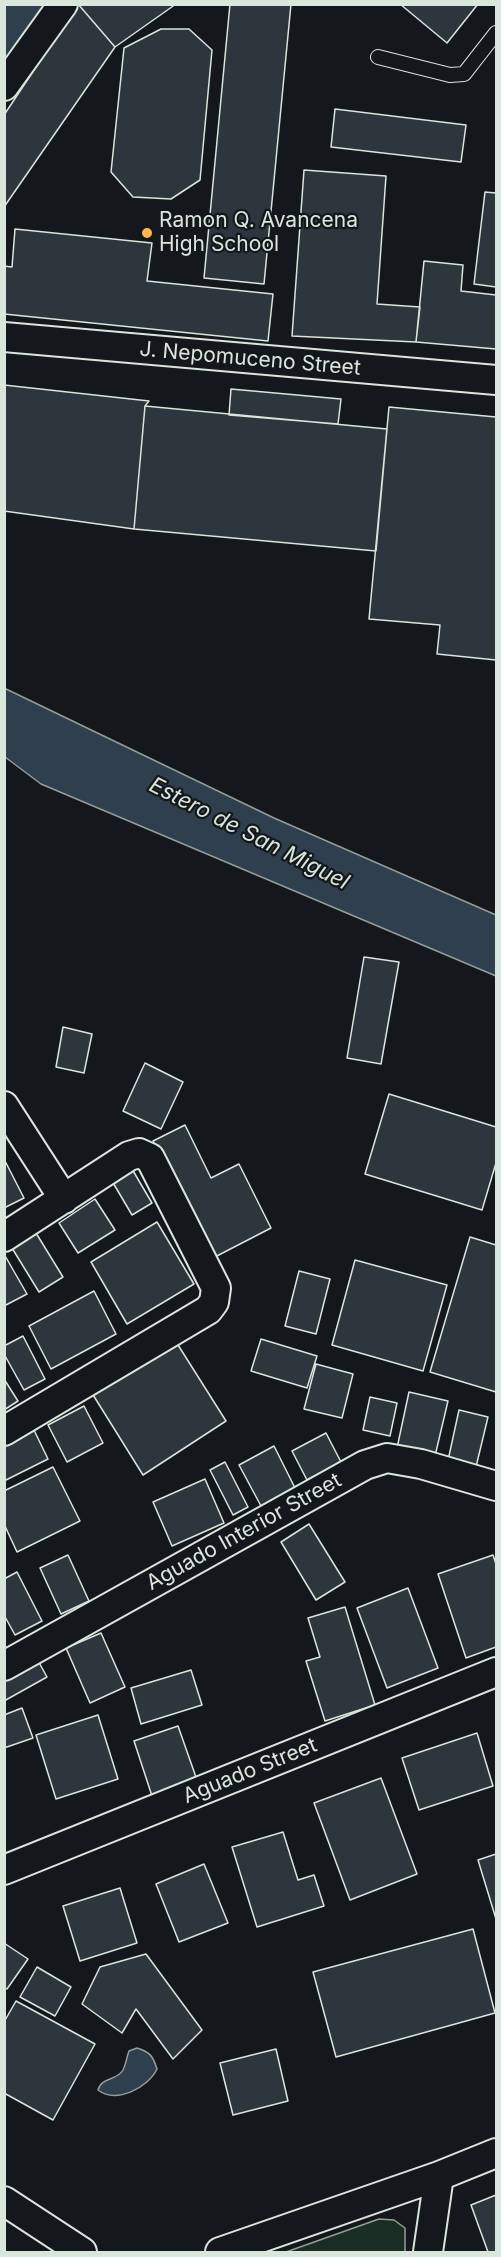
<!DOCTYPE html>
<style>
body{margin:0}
#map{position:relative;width:501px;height:2257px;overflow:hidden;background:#14181c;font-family:Inter,sans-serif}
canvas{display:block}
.frame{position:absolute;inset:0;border:6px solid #d8e6dc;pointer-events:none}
</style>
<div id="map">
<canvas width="501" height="2257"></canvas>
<div class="frame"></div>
</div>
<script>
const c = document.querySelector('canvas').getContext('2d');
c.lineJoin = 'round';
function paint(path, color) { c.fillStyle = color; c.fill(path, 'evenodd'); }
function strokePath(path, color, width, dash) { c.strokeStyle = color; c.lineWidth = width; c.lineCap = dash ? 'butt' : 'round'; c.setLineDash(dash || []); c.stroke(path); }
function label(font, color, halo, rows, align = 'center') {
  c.font = font + ' Inter,sans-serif'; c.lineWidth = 4.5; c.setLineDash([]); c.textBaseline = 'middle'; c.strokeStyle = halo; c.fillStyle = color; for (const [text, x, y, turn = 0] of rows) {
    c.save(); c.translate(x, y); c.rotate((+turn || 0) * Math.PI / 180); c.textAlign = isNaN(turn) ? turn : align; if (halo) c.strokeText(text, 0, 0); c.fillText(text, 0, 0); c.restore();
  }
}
const green = new Path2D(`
 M 379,2219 L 394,2220 L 405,2228 L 405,2252 L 286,2252 Z`);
paint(green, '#1a2d24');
strokePath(green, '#939e99', 1.5);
const water = new Path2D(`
 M 5,5 L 53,5 L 5,68 Z
 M 4,688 L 274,818 L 496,915 L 496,976 L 41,784 L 5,757 Z
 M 137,2048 C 150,2052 153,2056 157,2069 C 148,2088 116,2104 98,2090 C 101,2077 117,2081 123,2070 C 126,2064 127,2056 129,2051 Z`);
paint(water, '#2f3f4d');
strokePath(water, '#939e99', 1.5);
const building = new Path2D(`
 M 78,4 L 115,47 L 4,207 L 4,115 Z
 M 78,4 L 176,4 L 115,47 Z
 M 230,4 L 291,4 L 264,284 L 204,278 Z
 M 400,4 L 478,4 L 447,43 Z
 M 161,29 L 189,29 L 212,50 L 200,180 L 171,199 L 133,197 L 111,172 L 124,48 Z
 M 335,109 L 466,125 L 461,162 L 331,147 Z
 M 304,170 L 386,176 L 377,304 L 420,307 L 416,342 L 292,336 Z
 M 485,192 L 496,193 L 496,287 L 474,284 Z
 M 15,229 L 152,243 L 147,281 L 273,294 L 268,341 L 4,314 L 4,266 L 12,267 Z
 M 424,261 L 463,265 L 461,291 L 496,295 L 496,349 L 416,342 Z
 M 4,385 L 149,401 L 145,406 L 134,529 L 4,511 Z
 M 231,389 L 341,399 L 338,424 L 229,415 Z
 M 145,406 L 387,429 L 376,551 L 134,529 Z
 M 389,407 L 496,417 L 496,660 L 437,654 L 440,625 L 369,619 Z
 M 364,957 L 399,962 L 381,1064 L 347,1058 Z
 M 63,1027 L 92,1034 L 84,1073 L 56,1067 Z
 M 145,1063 L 183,1082 L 161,1129 L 123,1111 Z
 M 389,1094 L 496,1127 L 496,1163 L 482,1210 L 365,1174 Z
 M 185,1125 L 211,1178 L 239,1164 L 271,1228 L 211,1259 L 153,1141 Z
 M 4,1159 L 24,1198 L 4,1208 Z
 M 132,1169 L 152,1203 L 132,1215 L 112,1181 Z
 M 95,1199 L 115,1230 L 78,1253 L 59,1223 Z
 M 157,1222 L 194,1284 L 127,1324 L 91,1262 Z
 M 36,1233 L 63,1277 L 39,1292 L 12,1248 Z
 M 470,1237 L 496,1245 L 496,1392 L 430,1372 Z
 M 4,1254 L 27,1294 L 4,1306 Z
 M 355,1260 L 447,1285 L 423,1371 L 332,1345 Z
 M 299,1271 L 330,1279 L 316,1334 L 285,1326 Z
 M 94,1291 L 116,1334 L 51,1369 L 29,1326 Z
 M 23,1336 L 45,1379 L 24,1390 L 4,1354 L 4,1346 Z
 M 173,1337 L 226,1421 L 143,1475 L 90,1390 Z
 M 261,1339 L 317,1356 L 307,1388 L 251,1371 Z
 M 316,1364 L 353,1374 L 342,1418 L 304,1409 Z
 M 4,1379 L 18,1401 L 4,1410 Z
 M 409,1392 L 448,1401 L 435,1456 L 397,1448 Z
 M 370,1397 L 397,1403 L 390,1436 L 363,1430 Z
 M 84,1406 L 103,1443 L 67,1462 L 48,1425 Z
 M 459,1410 L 488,1417 L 475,1471 L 447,1465 Z
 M 32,1426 L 48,1459 L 4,1481 L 4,1441 Z
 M 326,1433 L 341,1462 L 307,1480 L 292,1451 Z
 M 274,1446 L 295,1488 L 261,1506 L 239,1465 Z
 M 225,1462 L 248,1507 L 233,1515 L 210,1470 Z
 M 53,1467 L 80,1521 L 17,1552 L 4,1524 L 4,1491 Z
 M 205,1479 L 224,1523 L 172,1546 L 153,1502 Z
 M 309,1524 L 345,1582 L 316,1600 L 281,1542 Z
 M 68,1555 L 89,1601 L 61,1614 L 40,1568 Z
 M 493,1555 L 496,1564 L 496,1647 L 466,1658 L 438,1574 Z
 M 17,1572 L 42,1621 L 15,1635 L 4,1615 L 4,1579 Z
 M 408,1588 L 438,1668 L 387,1688 L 357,1608 Z
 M 345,1607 L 375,1705 L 325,1721 L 306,1661 L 320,1657 L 308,1618 Z
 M 101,1633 L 125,1687 L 90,1703 L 66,1648 Z
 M 36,1657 L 47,1677 L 4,1701 L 4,1675 Z
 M 191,1670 L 202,1705 L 141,1724 L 131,1688 Z
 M 22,1708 L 33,1738 L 4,1748 L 4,1715 Z
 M 98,1715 L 118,1779 L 56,1799 L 36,1735 Z
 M 178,1726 L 197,1780 L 152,1796 L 134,1741 Z
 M 477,1733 L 493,1786 L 419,1810 L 402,1758 Z
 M 381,1778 L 417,1874 L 350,1900 L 314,1803 Z
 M 283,1832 L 298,1880 L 314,1875 L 324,1906 L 257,1927 L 232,1847 Z
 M 496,1854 L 496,1919 L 478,1860 Z
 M 204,1864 L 228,1923 L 179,1942 L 156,1884 Z
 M 120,1888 L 137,1943 L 80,1961 L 63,1906 Z
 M 473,1929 L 495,2013 L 336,2057 L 313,1972 Z
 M 4,1943 L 28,1959 L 7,1989 L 4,1987 Z
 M 146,1954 L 202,2030 L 173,2059 L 136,2009 L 122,2033 L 82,2004 L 100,1967 Z
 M 37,1967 L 71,1987 L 55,2016 L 20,1997 Z
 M 16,2001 L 95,2044 L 53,2120 L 4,2093 L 4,2022 Z
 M 276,2049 L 288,2101 L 233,2115 L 220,2063 Z
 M 496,2195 L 496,2252 L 488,2252 L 471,2205 Z`);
paint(building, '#2c363c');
strokePath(building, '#d8e6dc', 1.5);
const lane = new Path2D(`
 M 378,57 L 450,75 L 464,74 L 496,33`);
const street = new Path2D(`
 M 4,86 L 63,4
 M 4,337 L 496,380
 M 4,1106 L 64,1199
 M 4,1237 L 129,1156 L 139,1153 L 150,1158 L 216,1288 L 214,1302 L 208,1310 L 4,1431
 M 4,1666 L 365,1465 L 387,1458 L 421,1464 L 496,1486
 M 4,1870 L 496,1672
 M 4,2201 L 82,2252
 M 220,2252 L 439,2176 L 496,2153
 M 428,2252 L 439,2176`);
strokePath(lane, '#d8e6dc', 16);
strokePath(street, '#d8e6dc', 32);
strokePath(lane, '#14181c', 14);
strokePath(street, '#14181c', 28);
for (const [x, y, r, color] of [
 [147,233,6,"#ffb74d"]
]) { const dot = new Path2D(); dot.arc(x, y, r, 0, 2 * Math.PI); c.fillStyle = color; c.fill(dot); strokePath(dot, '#14181c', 2); }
label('21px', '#d8e6dc', '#14181c', [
 ["Ramon Q. Avancena",159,221],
 ["High School",159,245]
], 'left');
label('21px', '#d8e6dc', '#14181c', [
 ["J. Nepomuceno Street",250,359,5],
 ["Aguado Interior Street",244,1532,-29],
 ["Aguado Street",250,1771,-22]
]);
label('italic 22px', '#d8e6dc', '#14181c', [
 ["Estero de San Miguel",249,834,27]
]);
</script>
